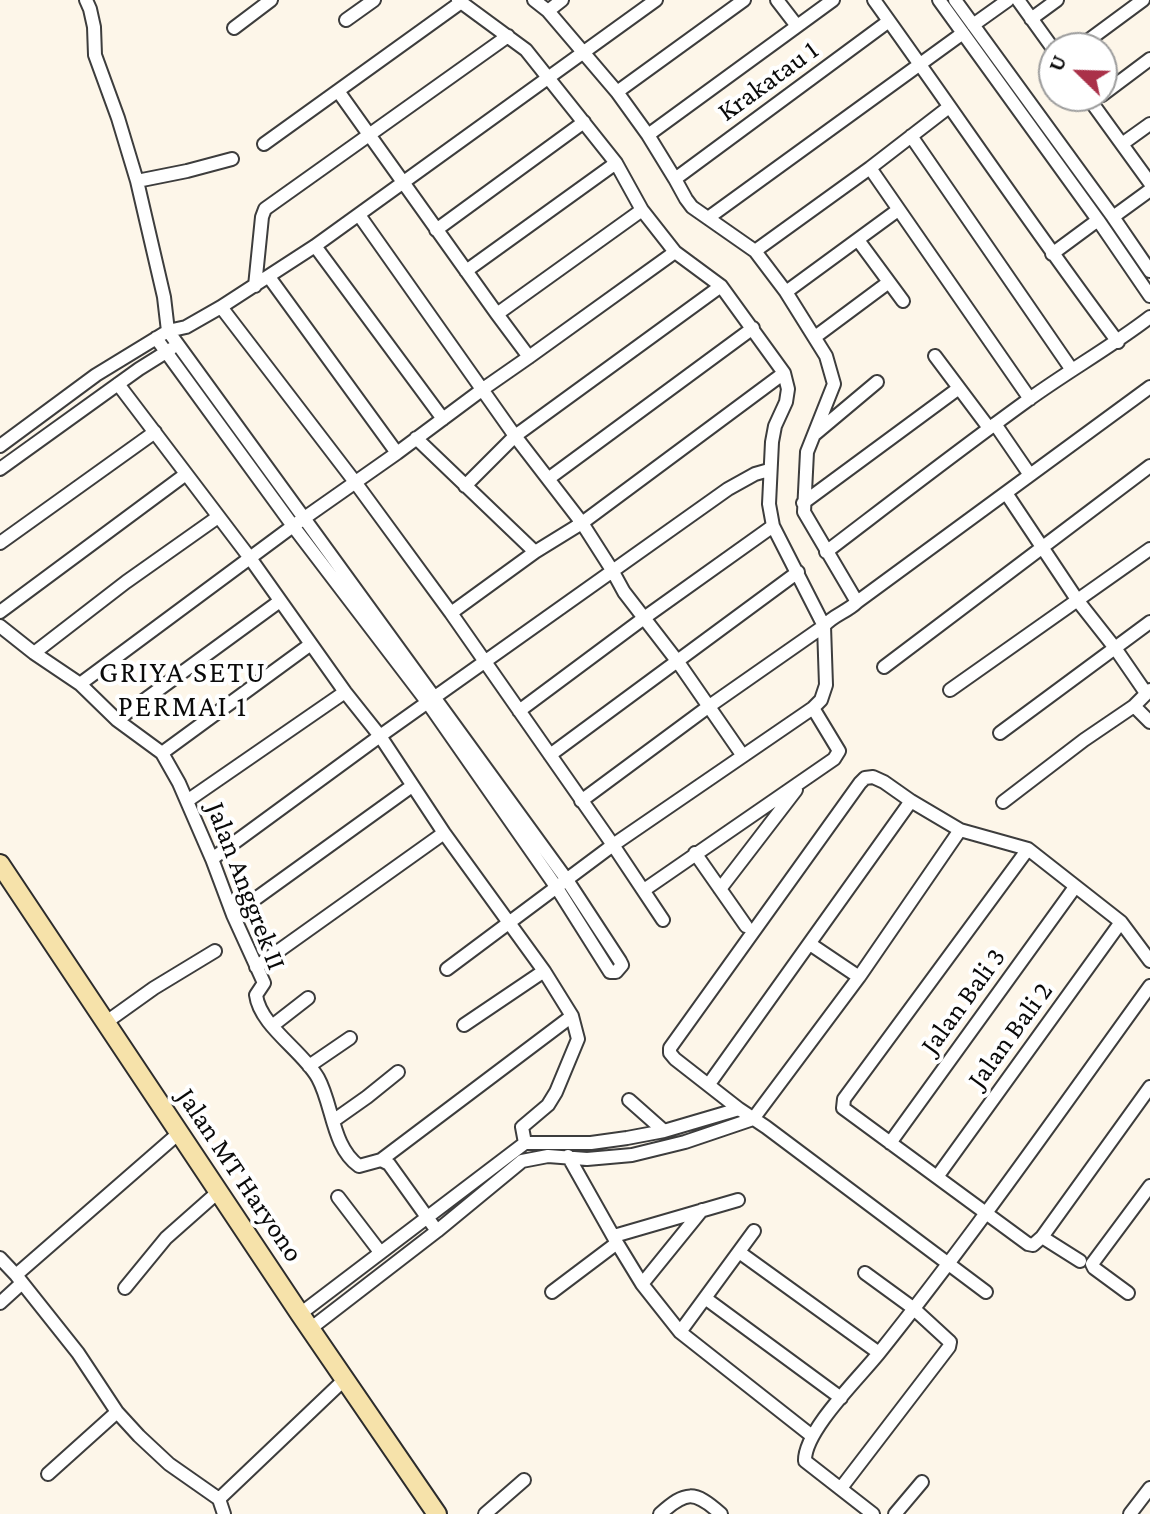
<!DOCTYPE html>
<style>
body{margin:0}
#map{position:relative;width:1150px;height:1514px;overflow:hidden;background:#fdf6e9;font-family:"Crimson Pro",serif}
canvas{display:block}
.north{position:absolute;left:1038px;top:32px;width:80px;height:80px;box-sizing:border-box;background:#fff;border:2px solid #9d9d9d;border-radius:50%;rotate:293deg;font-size:22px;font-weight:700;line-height:32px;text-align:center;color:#0a0a0a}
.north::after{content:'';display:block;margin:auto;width:28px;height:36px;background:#aa3149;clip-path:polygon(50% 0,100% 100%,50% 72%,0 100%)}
</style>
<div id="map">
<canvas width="1150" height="1514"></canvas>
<div class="north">U</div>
</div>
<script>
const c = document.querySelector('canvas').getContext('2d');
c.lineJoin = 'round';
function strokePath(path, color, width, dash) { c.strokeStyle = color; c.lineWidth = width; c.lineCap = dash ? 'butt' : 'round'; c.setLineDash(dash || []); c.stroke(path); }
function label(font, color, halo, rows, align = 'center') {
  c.font = font + ' "Crimson Pro",serif'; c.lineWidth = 8; c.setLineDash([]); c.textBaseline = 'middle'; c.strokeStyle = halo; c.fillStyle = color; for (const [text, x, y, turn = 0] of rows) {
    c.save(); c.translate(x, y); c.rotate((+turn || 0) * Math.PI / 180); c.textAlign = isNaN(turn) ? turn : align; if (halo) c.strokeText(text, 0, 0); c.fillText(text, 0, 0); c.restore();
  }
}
const street = new Path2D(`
 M 86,0 L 90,9 L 94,27 L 95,55 L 118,118 L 137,181 L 164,297 L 168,331 L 567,880 L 620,961 L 622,965 L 616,972 L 610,972 L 557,888 L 428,703 L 293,526 L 156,338
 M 534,0 L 548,11 L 617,92 L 648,135 L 675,179 L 686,199 L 692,207 L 755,251 L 786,292
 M 777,0 L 797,26
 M 874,0 C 956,114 1034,230 1118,342
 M 939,0 L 1098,220 L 1150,296
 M 955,0 L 1113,217 L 1150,271
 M 1018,0 L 1054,50
 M 548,11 L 562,0
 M 1031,19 L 1057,0
 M 346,20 L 374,0
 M 973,25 L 1008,0
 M 234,28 L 271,0
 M 1078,48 L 1143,0
 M 338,91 L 497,314 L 529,357
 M 617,92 L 744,0
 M 1102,95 L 1150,59
 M 1087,96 L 1150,183
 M 648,135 L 833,0
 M 911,136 L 1072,370
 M 264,144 L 460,3
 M 1122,144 L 1150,124
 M 870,168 L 1030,399
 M 675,179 L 889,21
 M 137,181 L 187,171 L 232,159
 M 359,215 L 515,436 L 582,523 L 612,570 L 624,592 L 678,662 L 743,756
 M 1113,217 L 1150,190
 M 708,218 L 963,33
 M 436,230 L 584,122
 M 858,240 L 903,301
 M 315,246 L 443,419
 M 755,251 L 870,168 L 949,107
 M 1052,254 L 1098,220
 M 466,271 L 616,163
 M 269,277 L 397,453
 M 255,286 L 262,217 L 265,209 L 508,36
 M 221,307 L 355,482 L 451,613 L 613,845 L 663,920
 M 497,314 L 642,210
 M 815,337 L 889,282
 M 935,356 L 989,428
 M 118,384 L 250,558 L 345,692 L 380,736 L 444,833 L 544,971 L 572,1016 L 578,1039 L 556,1092 L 548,1105 L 522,1127 L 525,1143
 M 995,424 L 1030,475
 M 815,434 L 877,382
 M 416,438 L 535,552
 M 0,446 L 96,375 L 168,331 L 186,327 L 221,307 L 315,246 L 656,0
 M 0,469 L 139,369 L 171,349
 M 548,479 L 753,328
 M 465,486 L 515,436 L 721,286
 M 1006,493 L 1078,601 L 1115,648 L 1146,693
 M 803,503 L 959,388
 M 0,543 L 155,432
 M 826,552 C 893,501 960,449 1028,400 C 1068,371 1111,347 1150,317
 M 857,602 L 804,512 L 807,452 L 834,384 L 826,356 L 786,292 L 898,210
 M 0,612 L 186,474
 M 451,613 L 535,552 L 582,523 L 784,373
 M 0,626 L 34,653 L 80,684 L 117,720 L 162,753 L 179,783 L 212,859 L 233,915 L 264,983 L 256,995 C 260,1026 303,1051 318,1078 C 333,1105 332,1147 359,1166 L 381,1160 L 389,1164 L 437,1231
 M 34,653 L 126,582 L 218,517
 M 884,667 L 1150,466
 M 80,684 L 293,526 L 397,453 L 483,389 L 529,357 L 675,252
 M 950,690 L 1150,549
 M 1134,706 L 1150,722
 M 519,711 L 644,618 L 773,526
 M 117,720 L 280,601
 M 1000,733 L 1150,622
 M 162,753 L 311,644
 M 550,755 L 798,572
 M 187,801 L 345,692
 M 581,801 L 708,707 L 824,626 C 833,615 847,612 857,602 L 1150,387
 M 1003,802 L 1084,740 L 1134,706 L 1150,690
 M 1028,849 L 844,1099 L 843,1108 L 1028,1244 L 1033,1245 L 1042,1237 L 1150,1087
 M 695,853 L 746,926
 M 212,859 L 380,736 L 728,489 L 755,474 L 769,470
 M 720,889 L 796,790
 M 644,890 L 834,759 L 839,751 L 813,708
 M 233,915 L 412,786
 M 810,944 L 859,977
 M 256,967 L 444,833
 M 447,969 L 613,845 L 813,708 L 821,700 L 826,685 L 824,626 L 773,526 L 769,504 L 772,442 L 775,426 L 786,402 L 788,389 L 784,373 L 721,286 L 675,252 L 642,210 L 616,163 L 526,50 L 458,0
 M 105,1023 L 154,988 L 215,951
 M 464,1025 L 544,971
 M 272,1026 L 308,998
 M 309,1066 L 350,1038
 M 709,1084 L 911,801
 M 629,1100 L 664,1131
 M 333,1121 L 367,1097 L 398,1072
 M 890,1143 L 1075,887
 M 568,1156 L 617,1243 L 642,1284 L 680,1332 L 812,1436
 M 381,1160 L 572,1016
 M 937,1177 L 1121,922
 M 338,1197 L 380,1252
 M 614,1236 L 738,1200
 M 1042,1237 L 1080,1261
 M 739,1252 L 879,1353
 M 0,1258 L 16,1275 L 78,1353 L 117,1412 L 139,1436 L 169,1464 L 219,1499 L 224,1514
 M 16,1275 L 179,1133
 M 642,1284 L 702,1210
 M 125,1288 L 166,1238 L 218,1192
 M 552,1292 L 617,1243
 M 986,1292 L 766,1127 L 739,1109 L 675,1059 L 670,1053 L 670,1048 L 860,783 L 865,778 L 873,777 L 884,782 L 911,801 L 960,830 L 1028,849 L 1121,922 L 1150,961
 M 1128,1293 L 1094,1268 L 1092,1264 L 1150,1186
 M 705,1298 L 841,1398
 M 0,1303 L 22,1283
 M 300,1314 L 525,1143 L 591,1143 L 627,1138 L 664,1131 L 739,1109
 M 310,1329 L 437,1231 L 522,1161 L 548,1156 L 587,1159 L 632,1155 L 685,1142 L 753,1119 L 859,977 L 960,830
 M 680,1332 L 754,1231
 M 48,1474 L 117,1412
 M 841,1488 L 949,1347 L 950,1342 L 913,1308 L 865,1273
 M 219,1499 L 345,1379
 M 485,1514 L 524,1480
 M 660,1514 C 686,1491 694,1490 721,1514
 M 873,1514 L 805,1461 C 804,1431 859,1378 879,1353 C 974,1234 1061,1109 1150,986
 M 895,1514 L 922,1482
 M 1130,1514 L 1150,1488`);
const secondary = new Path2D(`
 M 0,864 L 300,1314 L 437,1514`);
strokePath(street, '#3d3d3d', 16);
strokePath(secondary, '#2c2c2c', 22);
strokePath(street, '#fff', 12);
strokePath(secondary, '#f6e2aa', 18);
label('28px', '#0a0a0a', '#fff', [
 ["Krakatau 1",768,81,-36],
 ["Jalan Anggrek II",246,886,69],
 ["Jalan Bali 3",963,1001,-54],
 ["Jalan Bali 2",1010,1035,-54],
 ["Jalan MT Haryono",240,1175,56]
]);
c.letterSpacing = '2px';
label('30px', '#0a0a0a', '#fff', [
 ["GRIYA SETU",183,673],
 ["PERMAI 1",183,707]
]);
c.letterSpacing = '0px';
</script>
